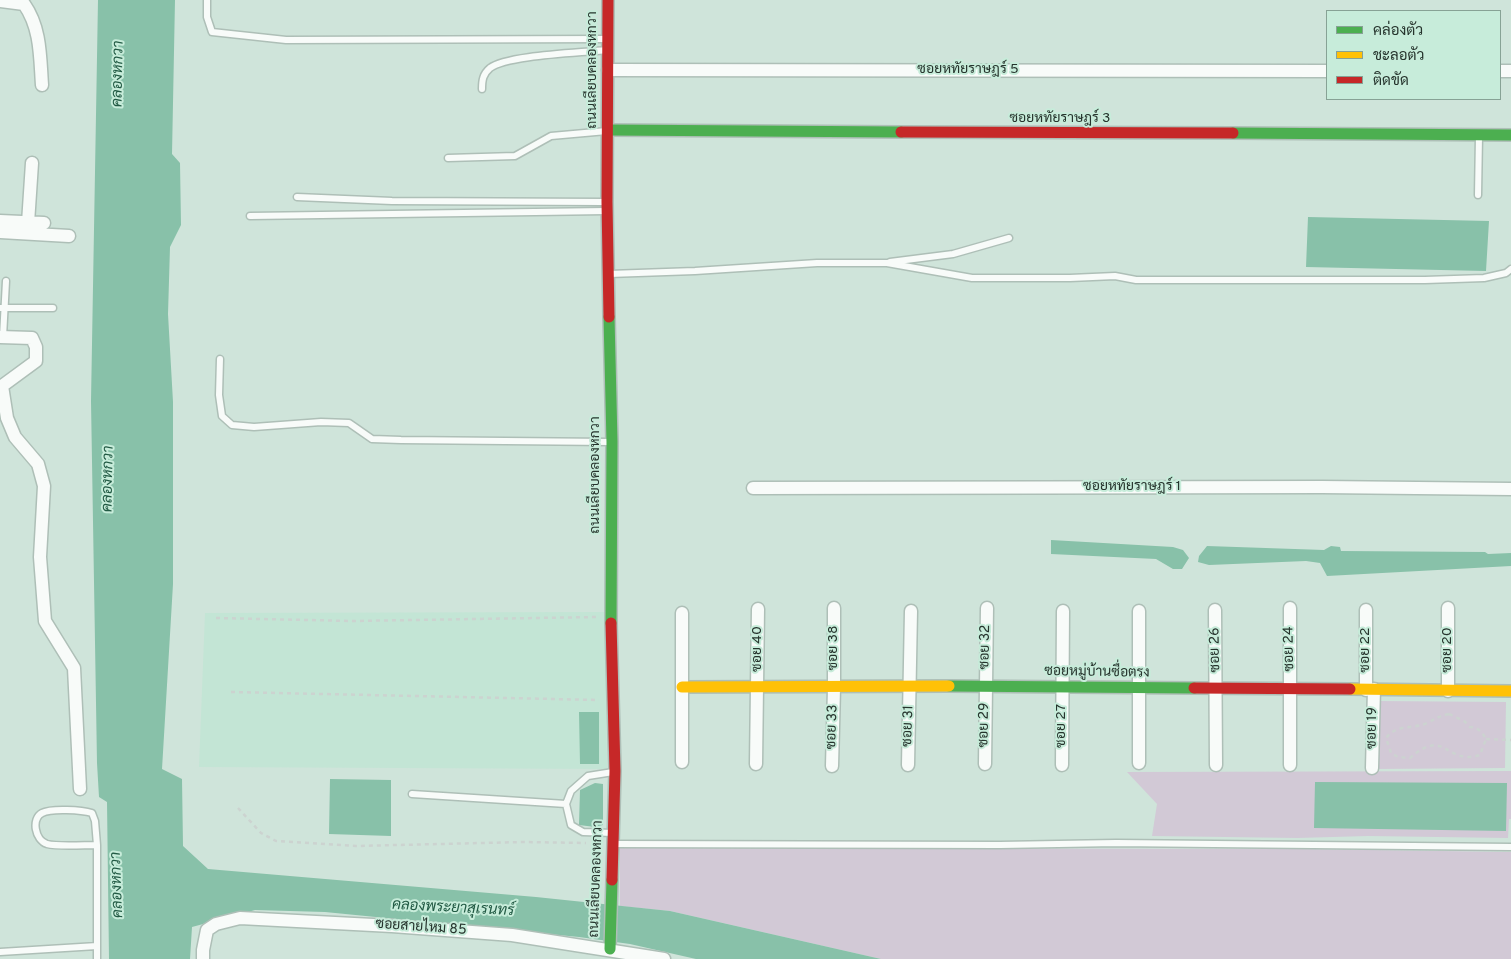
<!DOCTYPE html>
<meta charset="utf-8">
<style>
body{margin:0}
#map{position:relative;width:1511px;height:959px;overflow:hidden;background:#cfe4da;font-family:Overpass,Sarabun,sans-serif}
canvas{display:block}
.legend{position:absolute;left:1326px;top:10px;width:175px;height:90px;box-sizing:border-box;background:#c7ecda;border:1px solid #87a295;margin:0;padding:6px 9px;list-style:none;font-size:15px;color:#26342d}
.legend li{display:flex;align-items:center;gap:10px;height:25px}
.legend b{width:25px;border:1px solid #87a295}
</style>
<div id="map">
<canvas width="1511" height="959"></canvas>
<ul class="legend">
<li><b style="height:6px;background:#4caf50"></b>คล่องตัว</li>
<li><b style="height:6px;background:#ffc107"></b>ชะลอตัว</li>
<li><b style="height:6px;background:#c62828"></b>ติดขัด</li>
</ul>
</div>
<script>
const c = document.querySelector('canvas').getContext('2d');
c.lineJoin = 'round';
function paint(path, color) { c.fillStyle = color; c.fill(path, 'evenodd'); }
function strokePath(path, color, width, dash) { c.strokeStyle = color; c.lineWidth = width; c.lineCap = dash ? 'butt' : 'round'; c.setLineDash(dash || []); c.stroke(path); }
function label(font, color, halo, rows, align = 'center') {
  c.font = font + ' Overpass,Sarabun,sans-serif'; c.lineWidth = 4; c.setLineDash([]); c.textBaseline = 'middle'; c.strokeStyle = halo; c.fillStyle = color; for (const [text, x, y, turn = 0] of rows) {
    c.save(); c.translate(x, y); c.rotate((+turn || 0) * Math.PI / 180); c.textAlign = isNaN(turn) ? turn : align; if (halo) c.strokeText(text, 0, 0); c.fillText(text, 0, 0); c.restore();
  }
}
paint(new Path2D(`
 M 605,612 L 607,769 L 199,767 L 205,613 Z`), '#c3e5d5');
paint(new Path2D(`
 M 1375,701 L 1506,702 L 1505,768 L 1375,769 Z
 M 1511,771 L 1511,819 L 1509,819 L 1508,838 L 1368,836 L 1297,838 L 1152,836 L 1157,804 L 1127,772 Z
 M 620,848 L 1304,849 L 1511,852 L 1511,959 L 881,959 L 670,911 L 620,906 Z`), '#d2c9d6');
paint(new Path2D(`
 M 98,0 L 175,0 L 172,154 L 180,163 L 181,225 L 170,247 L 168,314 L 173,402 L 173,584 L 162,769 L 182,779 L 183,846 L 208,869 L 536,897 L 670,911 L 881,959 L 696,959 L 630,944 L 579,937 L 325,912 L 255,910 L 192,927 L 190,959 L 109,959 L 107,802 L 99,797 L 97,763 L 91,401 Z
 M 1308,217 L 1489,221 L 1486,271 L 1306,267 Z
 M 1051,540 L 1173,547 L 1183,550 L 1189,558 L 1182,569 L 1173,569 L 1156,559 L 1051,554 Z
 M 1207,546 L 1324,550 L 1331,546 L 1340,547 L 1341,551 L 1485,552 L 1488,554 L 1511,553 L 1511,566 L 1327,576 L 1320,563 L 1306,561 L 1209,565 L 1198,562 L 1199,556 Z
 M 579,712 L 599,712 L 599,764 L 580,764 Z
 M 330,779 L 391,780 L 391,836 L 329,834 Z
 M 1315,782 L 1507,783 L 1506,831 L 1314,828 Z
 M 595,783 L 603,784 L 603,825 L 595,827 L 579,825 L 580,790 Z`), '#88c1a9');
const lane = new Path2D(`
 M 207,0 L 207,17 L 212,32 L 286,40 L 606,39
 M 482,89 C 482,80 483,74 490,68 C 507,55 581,53 606,50
 M 448,158 L 515,156 L 551,136 L 607,131
 M 1478,195 L 1479,136
 M 297,197 L 392,201 L 605,202
 M 250,216 L 606,211
 M 890,262 L 953,254 L 1009,238
 M 609,274 L 695,271 L 817,263 L 887,263 L 972,278 L 1070,278 L 1115,276 L 1136,280 L 1425,280 L 1484,278 L 1506,273 L 1511,269
 M 1,308 L 53,308
 M 3,337 L 6,281
 M 220,359 L 219,395 L 222,416 L 232,425 L 254,427 L 321,422 L 349,423 L 372,439 L 401,440 L 610,442
 M 412,794 L 566,804
 M 613,833 L 583,832 L 571,825 L 566,804 L 571,791 L 588,776 L 613,772
 M 614,844 L 1000,845 L 1116,843 L 1511,847
 M 97,845 C 84,845 58,847 47,844 C 35,840 31,819 42,813 C 51,808 82,810 92,813 L 95,821 L 97,845 L 97,959
 M 0,952 L 97,946`);
const street = new Path2D(`
 M 0,1 L 24,4 C 41,28 40,57 42,85
 M 608,70 L 1327,71
 M 1500,71 L 1511,71
 M 0,221 L 44,223
 M 28,223 L 32,163
 M 0,232 L 69,236
 M 0,337 L 32,338 L 36,347 L 36,361 L 2,386 L 7,418 L 15,437 L 38,464 L 44,486 L 40,557 L 45,621 L 74,668 L 80,789
 M 753,488 L 1322,487 L 1511,489
 M 1448,608 L 1448,691
 M 1215,610 L 1216,765
 M 1366,610 L 1366,690
 M 682,762 L 682,613
 M 1139,763 L 1139,611
 M 756,764 L 758,609
 M 985,764 L 987,608
 M 908,765 L 911,611
 M 1062,765 L 1063,611
 M 1290,765 L 1290,608
 M 832,766 L 834,688 L 834,608
 M 1372,768 L 1374,689
 M 203,959 L 203,950 L 207,930 L 216,924 L 240,918 L 392,926 L 512,935 L 664,959`);
const fast = new Path2D(`
 M 608,130 L 901,132
 M 1233,133 L 1511,135
 M 609,317 L 612,442 L 611,623
 M 949,686 L 1194,688
 M 610,949 L 612,880`);
const slow = new Path2D(`
 M 682,687 L 949,686
 M 1350,689 L 1511,691`);
const jam = new Path2D(`
 M 608,0 L 607,202 L 609,317
 M 901,132 L 1233,133
 M 611,623 L 615,771 L 612,880
 M 1194,688 L 1350,689`);
strokePath(lane, '#aebfb7', 9);
strokePath(street, '#aebfb7', 15);
strokePath(fast, '#aebfb7', 14);
strokePath(slow, '#aebfb7', 14);
strokePath(jam, '#aebfb7', 14);
strokePath(new Path2D(`
 M 216,618 L 353,621 L 597,617
 M 231,692 L 599,700
 M 1449,714 L 1464,721 L 1470,727 C 1478,727 1482,732 1486,739 L 1480,755 C 1445,766 1446,726 1410,758 L 1398,757 L 1391,753 L 1386,738 C 1398,723 1412,730 1427,723 C 1436,719 1438,716 1449,714 Z
 M 1486,739 L 1511,740
 M 238,808 L 261,833 L 276,841 L 356,846 L 524,842 L 586,843`), '#ccd3d0', 2.5, [4, 4]);
strokePath(lane, '#f8fbf9', 6);
strokePath(street, '#f8fbf9', 12);
strokePath(fast, '#4caf50', 11);
strokePath(slow, '#ffc107', 11);
strokePath(jam, '#c62828', 11);
label('14px', '#26342d', '#c7ecda', [
 ["ถนนเลียบคลองหกวา",593,70,-90],
 ["ซอยหทัยราษฎร์ 5",968,70],
 ["ซอยหทัยราษฎร์ 3",1060,119],
 ["ถนนเลียบคลองหกวา",596,475,-90],
 ["ซอยหทัยราษฎร์ 1",1132,487],
 ["ซอย 32",986,647,-89],
 ["ซอย 38",834,648,-90],
 ["ซอย 40",758,649,-90],
 ["ซอย 24",1290,649,-91],
 ["ซอย 26",1216,650,-91],
 ["ซอย 22",1366,650,-90],
 ["ซอย 20",1448,650,-90],
 ["ซอยหมู่บ้านซื่อตรง",1097,673,1],
 ["ซอย 29",985,725,-89],
 ["ซอย 31",909,726,-88],
 ["ซอย 27",1062,726,-90],
 ["ซอย 33",833,727,-88],
 ["ซอย 19",1373,728,-89],
 ["ถนนเลียบคลองหกวา",597,879,-88],
 ["ซอยสายไหม 85",421,928,4]
]);
label('italic 15px', '#225a44', '#c7ecda', [
 ["คลองหกวา",119,74,-89],
 ["คลองหกวา",109,479,-89],
 ["คลองหกวา",118,885,-92],
 ["คลองพระยาสุเรนทร์",453,909,3]
]);
</script>
